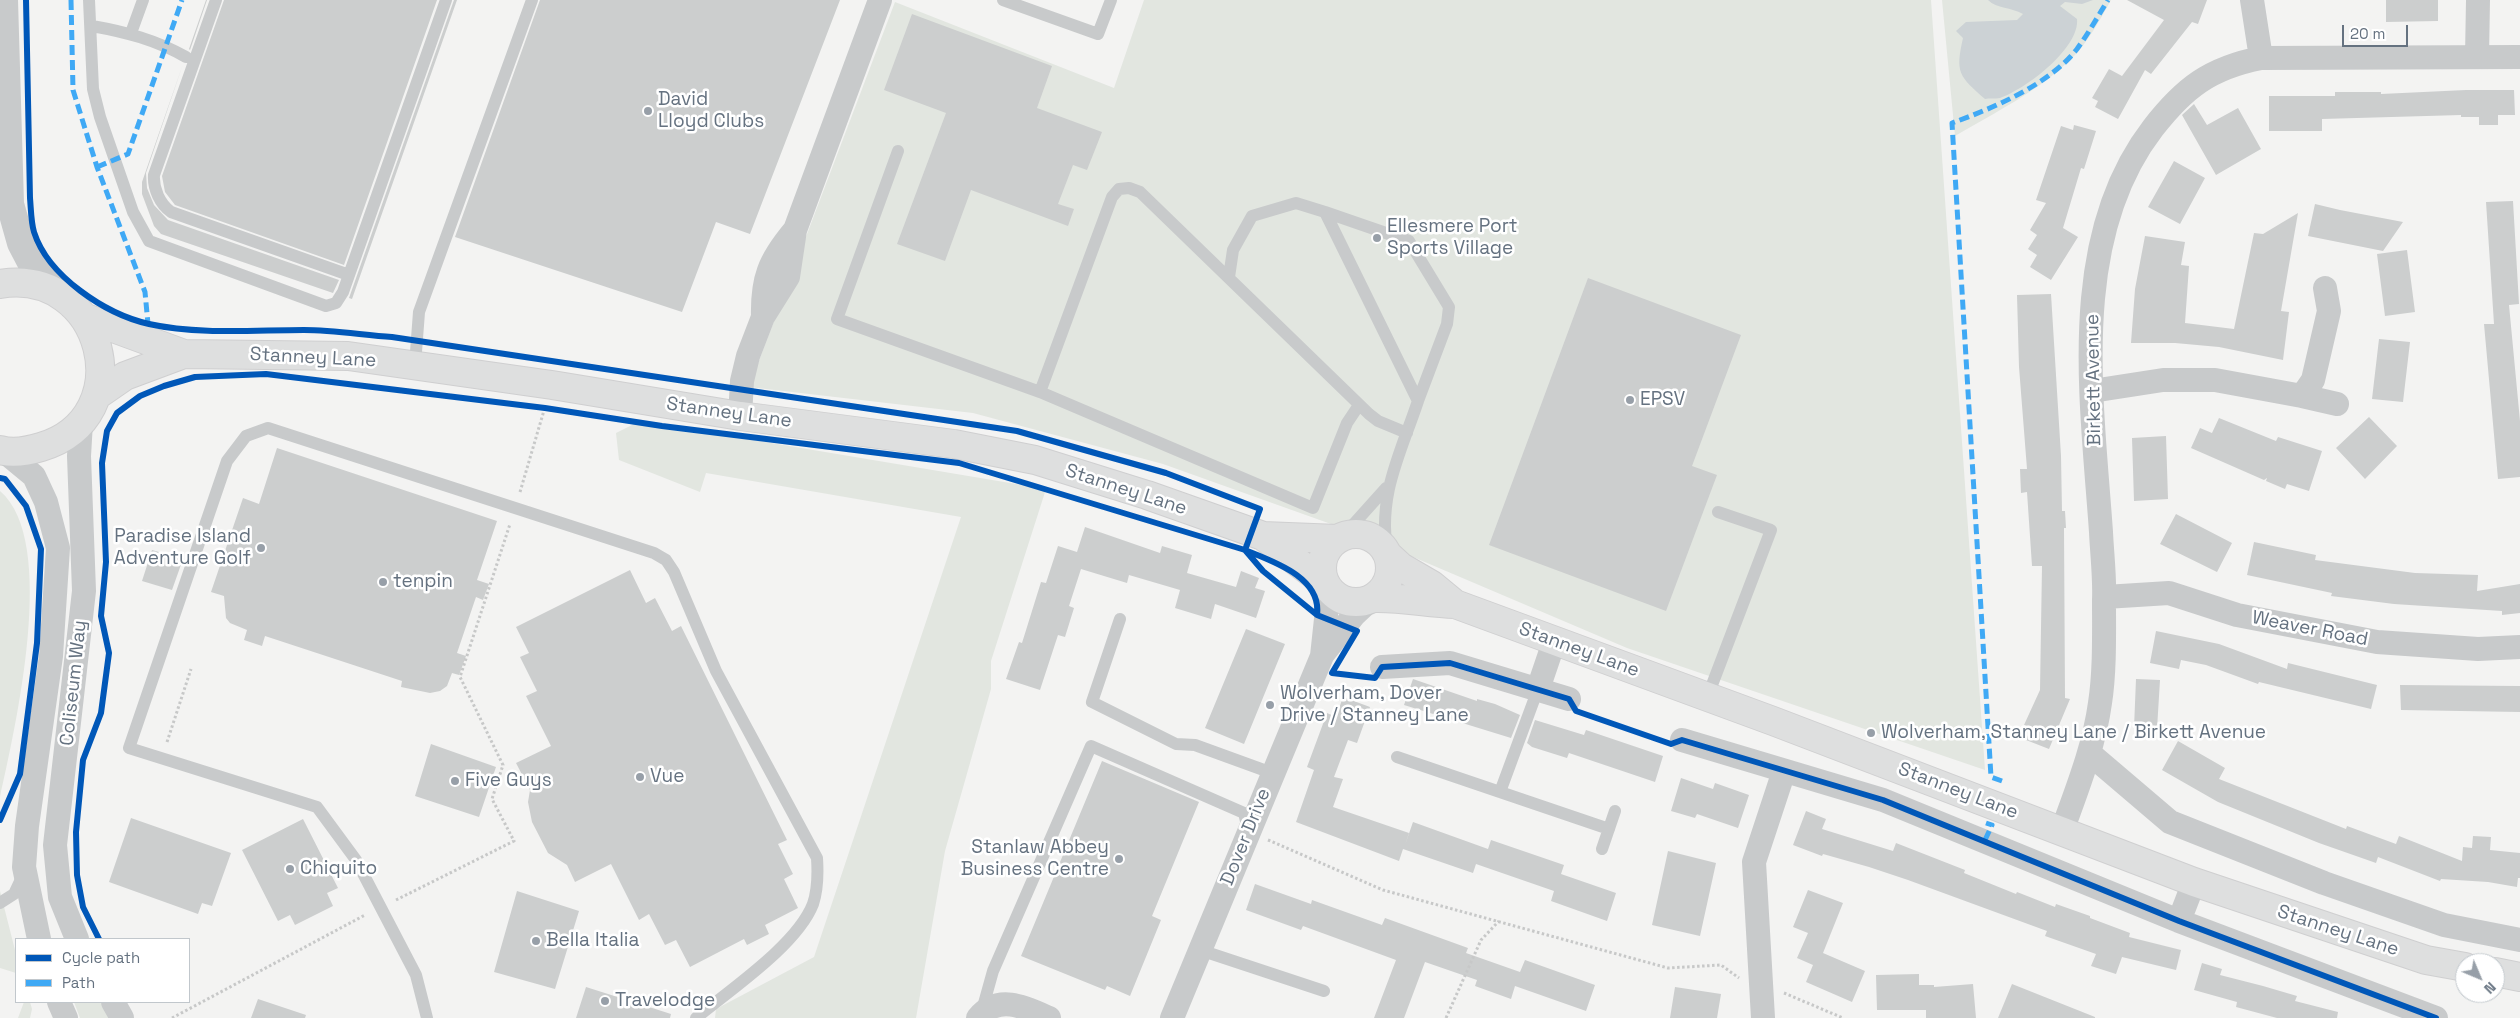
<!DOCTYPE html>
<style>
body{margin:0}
#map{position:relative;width:2520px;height:1018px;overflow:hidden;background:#f3f3f2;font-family:"Space Grotesk",sans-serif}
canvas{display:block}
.legend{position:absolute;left:15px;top:938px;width:175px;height:65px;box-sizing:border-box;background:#fff;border:1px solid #c1c7cc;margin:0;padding:6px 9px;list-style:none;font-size:15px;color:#657280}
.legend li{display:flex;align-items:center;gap:10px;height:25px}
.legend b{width:25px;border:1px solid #c1c7cc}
.north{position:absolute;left:2455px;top:953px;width:50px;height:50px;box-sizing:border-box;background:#fff;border:1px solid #c1c7cc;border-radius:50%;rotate:135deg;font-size:14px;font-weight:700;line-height:20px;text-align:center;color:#657280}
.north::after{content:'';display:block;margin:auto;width:18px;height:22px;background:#979fa8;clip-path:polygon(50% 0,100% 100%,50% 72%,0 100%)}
.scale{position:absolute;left:2342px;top:25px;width:66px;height:22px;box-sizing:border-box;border:2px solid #657280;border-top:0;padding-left:6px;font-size:15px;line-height:18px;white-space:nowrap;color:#657280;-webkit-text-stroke:4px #fff;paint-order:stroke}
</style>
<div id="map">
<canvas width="2520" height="1018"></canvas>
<ul class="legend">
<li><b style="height:6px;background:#0057b8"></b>Cycle path</li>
<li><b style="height:6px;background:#3fa9f5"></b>Path</li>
</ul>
<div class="north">N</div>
<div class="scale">20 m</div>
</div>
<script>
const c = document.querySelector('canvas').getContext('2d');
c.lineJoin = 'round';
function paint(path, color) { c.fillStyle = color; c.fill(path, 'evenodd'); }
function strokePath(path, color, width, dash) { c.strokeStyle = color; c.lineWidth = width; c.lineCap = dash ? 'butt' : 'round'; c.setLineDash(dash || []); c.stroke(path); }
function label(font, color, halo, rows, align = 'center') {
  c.font = font + ' "Space Grotesk",sans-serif'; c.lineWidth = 5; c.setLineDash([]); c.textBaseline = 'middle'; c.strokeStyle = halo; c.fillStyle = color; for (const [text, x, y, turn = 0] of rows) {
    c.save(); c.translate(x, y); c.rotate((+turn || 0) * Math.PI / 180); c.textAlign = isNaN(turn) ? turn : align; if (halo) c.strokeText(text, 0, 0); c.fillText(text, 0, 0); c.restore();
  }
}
paint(new Path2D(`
 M 1144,0 L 1931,0 L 1985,770 L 1627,648 L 1359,534 L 1163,464 L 973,413 L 749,387 L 895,2 L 1114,88 Z
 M 1942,0 L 2111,0 C 2100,20 2087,44 2070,60 C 2037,92 1994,113 1955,136 Z
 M 640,421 L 1046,489 L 991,661 L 991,689 L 945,851 L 916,1018 L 715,1018 L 716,1009 L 814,957 L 961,517 L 706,473 L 700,492 L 619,460 L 616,433 Z
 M 0,491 C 59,541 15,729 0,797 Z
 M 0,891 L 16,954 L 16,973 L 0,968 Z
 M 24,1002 L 30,1002 L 32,1009 L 30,1018 L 18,1018 Z
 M 74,1002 L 100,1002 L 111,1018 L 80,1018 Z`), '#e2e6e0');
paint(new Path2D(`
 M 1988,0 L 2093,0 L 2082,4 L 2065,2 L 2060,6 L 2077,19 C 2080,48 2026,89 2000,98 C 1995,99 1989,98 1985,99 C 1959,76 1955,73 1963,38 L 1956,31 L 1966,22 L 2017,20 L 2023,14 C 2011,7 1997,9 1988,0 Z`), '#ccd2d5');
paint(new Path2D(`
 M 206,0 L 207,0 L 190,50 L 189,49 Z
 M 224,0 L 437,0 L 344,265 L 175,205 L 165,192 L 162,176 Z
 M 454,0 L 457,0 L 352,299 L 349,298 Z
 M 540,0 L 840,0 L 750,234 L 716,222 L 682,312 L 455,237 Z
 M 2127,0 L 2207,0 L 2198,24 L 2192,22 L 2151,74 L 2145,70 L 2118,119 L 2095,107 L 2098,101 L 2092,98 L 2109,69 L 2122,76 L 2164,20 Z
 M 2386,0 L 2438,0 L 2438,21 L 2386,22 Z
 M 912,14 L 1052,66 L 1037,108 L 1102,132 L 1087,170 L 1073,165 L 1058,204 L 1074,209 L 1068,226 L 971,190 L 945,261 L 897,244 L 946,113 L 884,90 Z
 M 183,64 L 146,173 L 147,188 L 154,205 L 168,220 L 339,280 L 333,293 L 161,234 L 154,226 L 142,194 L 142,182 Z
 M 2466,90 L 2514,90 L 2515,115 L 2498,115 L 2498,125 L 2479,125 L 2479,117 L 2461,117 L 2461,115 L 2322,119 L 2322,131 L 2269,131 L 2269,96 L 2335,96 L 2335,92 L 2381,92 L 2381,94 Z
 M 2194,104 L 2207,125 L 2238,108 L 2261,149 L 2216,175 L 2182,115 Z
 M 2074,125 L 2096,131 L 2084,169 L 2081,168 L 2063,228 L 2078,237 L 2051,280 L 2030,267 L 2037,255 L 2028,249 L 2037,235 L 2030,230 L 2046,203 L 2036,200 L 2061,126 L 2073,130 Z
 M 2174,161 L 2205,178 L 2180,224 L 2148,207 Z
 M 2513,201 L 2519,304 L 2509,305 L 2520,421 L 2520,477 L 2498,479 L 2484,324 L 2494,324 L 2486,202 Z
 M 2315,204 L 2340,210 L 2403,222 L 2383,251 L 2308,236 Z
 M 2298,213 L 2281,311 L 2289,312 L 2283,360 L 2219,347 L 2175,343 L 2131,343 L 2135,289 L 2145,236 L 2185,242 L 2181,265 L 2189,266 L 2185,323 L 2234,329 L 2254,233 L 2263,234 Z
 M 2407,250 L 2415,312 L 2385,316 L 2377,254 Z
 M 1588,278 L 1741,335 L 1692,466 L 1717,475 L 1666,611 L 1489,545 Z
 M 2051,294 L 2061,456 L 2062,511 L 2065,511 L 2066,528 L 2064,528 L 2065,698 L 2070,699 L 2049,749 L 2026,740 L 2031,728 L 2024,725 L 2040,690 L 2042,566 L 2032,566 L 2027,492 L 2021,493 L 2020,469 L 2027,469 L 2019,367 L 2017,295 Z
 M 2379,339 L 2410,342 L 2403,402 L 2372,399 Z
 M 2369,417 L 2397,446 L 2365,479 L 2336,448 Z
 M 2219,418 L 2276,441 L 2278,437 L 2322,451 L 2309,491 L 2287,484 L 2285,489 L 2266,481 L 2267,478 L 2264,480 L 2191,448 L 2200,428 L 2212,433 Z
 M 2166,436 L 2168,499 L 2134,501 L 2132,438 Z
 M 277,448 L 497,521 L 477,580 L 489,584 L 483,600 L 476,597 L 457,653 L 466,656 L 459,675 L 452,673 L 447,686 L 440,691 L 430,693 L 401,687 L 402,681 L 265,636 L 262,646 L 244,640 L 247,630 L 230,623 L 226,618 L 224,596 L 211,592 L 243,498 L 259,504 Z
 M 2176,514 L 2232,543 L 2217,572 L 2160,544 Z
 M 1085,527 L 1160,553 L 1162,546 L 1192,555 L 1187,573 L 1236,587 L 1241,571 L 1259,578 L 1255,588 L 1265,591 L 1256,618 L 1215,604 L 1211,619 L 1175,608 L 1180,590 L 1129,575 L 1127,583 L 1081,569 L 1069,606 L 1074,608 L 1065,637 L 1058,635 L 1040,690 L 1006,679 L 1019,642 L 1022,643 L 1041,582 L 1046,583 L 1058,546 L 1077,552 Z
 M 2254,542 L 2316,555 L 2315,560 L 2415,573 L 2478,575 L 2477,591 L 2520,584 L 2520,613 L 2502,615 L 2502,611 L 2394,604 L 2331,596 L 2332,593 L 2247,575 Z
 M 152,550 L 183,559 L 172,590 L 142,581 Z
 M 630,570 L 646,603 L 655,598 L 672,631 L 681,626 L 787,840 L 778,844 L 793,874 L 784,879 L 798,908 L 765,925 L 769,934 L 747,945 L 744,939 L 690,967 L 676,940 L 665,945 L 649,914 L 639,920 L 611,864 L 575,882 L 567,865 L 548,853 L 532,822 L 528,802 L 530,790 L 516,763 L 551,746 L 526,696 L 537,691 L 520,657 L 529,653 L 516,627 Z
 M 1246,629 L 1285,644 L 1244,744 L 1205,728 Z
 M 2156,631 L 2219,644 L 2287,669 L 2288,663 L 2377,685 L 2371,709 L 2259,682 L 2258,684 L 2206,665 L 2181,660 L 2179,669 L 2150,663 Z
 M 1413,679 L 1477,701 L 1477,699 L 1495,704 L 1520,715 L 1511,738 L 1404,705 Z
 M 2136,679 L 2160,680 L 2157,729 L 2134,728 Z
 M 2400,685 L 2520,686 L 2520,712 L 2401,710 Z
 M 1343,697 L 1370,707 L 1357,743 L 1348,740 L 1334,777 L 1343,779 L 1333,807 L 1409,833 L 1405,845 L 1413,822 L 1488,849 L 1491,840 L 1564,865 L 1561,874 L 1616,893 L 1607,921 L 1551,901 L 1554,891 L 1476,864 L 1473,873 L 1403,849 L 1399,861 L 1296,822 L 1314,770 L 1307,767 L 1327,713 L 1336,717 Z
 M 1535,720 L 1584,735 L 1586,730 L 1663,756 L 1655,782 L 1569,753 L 1567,758 L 1532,747 L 1527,743 Z
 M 2178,741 L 2225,768 L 2219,779 L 2346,829 L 2347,826 L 2396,844 L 2399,836 L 2462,861 L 2463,847 L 2472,848 L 2473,836 L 2491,837 L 2490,850 L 2520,853 L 2520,878 L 2518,878 L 2517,887 L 2488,882 L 2441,879 L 2440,881 L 2378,857 L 2376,863 L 2319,843 L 2218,802 L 2162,770 Z
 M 431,744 L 496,767 L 479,817 L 415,796 Z
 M 1102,761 L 1199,802 L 1152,916 L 1161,920 L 1130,996 L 1107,986 L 1105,990 L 1021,956 Z
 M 1681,778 L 1713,789 L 1715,783 L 1749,795 L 1738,828 L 1697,814 L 1695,818 L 1671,811 Z
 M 1806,811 L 1826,819 L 1822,829 L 1893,851 L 1896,843 L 1965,870 L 1964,873 L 2016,894 L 2017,892 L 2055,907 L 2056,904 L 2090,916 L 2090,918 L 2130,933 L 2129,937 L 2181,950 L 2176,970 L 2122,957 L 2116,974 L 2091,966 L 2096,954 L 2045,936 L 2047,931 L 1908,880 L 1869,867 L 1823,854 L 1822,856 L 1793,845 Z
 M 131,818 L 231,853 L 212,906 L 202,903 L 198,914 L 109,882 Z
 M 303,819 L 338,888 L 327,893 L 333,906 L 295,925 L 290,915 L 278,921 L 242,850 Z
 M 1668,851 L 1716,863 L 1700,936 L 1652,925 Z
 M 1255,884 L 1311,904 L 1312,900 L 1382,925 L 1385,918 L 1468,948 L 1466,953 L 1520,972 L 1525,960 L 1595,985 L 1586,1011 L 1515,986 L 1511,999 L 1475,986 L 1477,980 L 1425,962 L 1404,1018 L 1374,1018 L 1396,960 L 1303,926 L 1301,930 L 1246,910 Z
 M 1808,890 L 1843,903 L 1823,953 L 1865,971 L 1852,1002 L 1806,982 L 1813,965 L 1797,958 L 1808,933 L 1793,927 Z
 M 517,891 L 579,911 L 555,989 L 494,972 Z
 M 2202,963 L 2222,969 L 2220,975 L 2263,986 L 2297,996 L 2295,1001 L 2338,1012 L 2337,1018 L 2277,1018 L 2236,1007 L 2237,1002 L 2194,990 Z
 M 1919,974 L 1919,985 L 1934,985 L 1934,987 L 1973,984 L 1976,1018 L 1926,1018 L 1926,1010 L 1877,1010 L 1876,975 Z
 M 2012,984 L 2095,1017 L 2095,1018 L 1998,1018 Z
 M 586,987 L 671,1014 L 670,1018 L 576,1018 Z
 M 1675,987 L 1721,994 L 1717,1018 L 1670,1018 Z
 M 258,999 L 306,1015 L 305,1018 L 251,1018 Z`), '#cccece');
const secondary = new Path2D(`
 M 0,284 C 104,267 142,417 41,447 C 28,451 14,454 0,450
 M 86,318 L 184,354
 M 96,396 L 125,376 L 184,354 L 348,356 L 552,385 L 740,416 L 954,444 L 1035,460 L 1147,495 L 1263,536 L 1325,583
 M1322 568a34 34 0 1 1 68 0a34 34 0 1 1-68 0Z
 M 1263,536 L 1338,539
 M 1388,555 L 1401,567 L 1432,585 L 1455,604 L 1773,721 L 2194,882 L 2426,960 L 2465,967
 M 1373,598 C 1401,597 1427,603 1455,604
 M 2495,972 L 2520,977`);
strokePath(secondary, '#cfcfd0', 30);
strokePath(new Path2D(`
 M 520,492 L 545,407
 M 167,742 L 191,669
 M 1268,840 L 1383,890 L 1668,968 L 1721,965 L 1739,978
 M 396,900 L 514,841 L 492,799 L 503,765 L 460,677 L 510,524
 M 1784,993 L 1843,1018
 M 172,1018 L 365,915
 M 1446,1018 L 1481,940 L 1499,921`), '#c7c8c8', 3, [2.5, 2.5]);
strokePath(new Path2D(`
 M 89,0 L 93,89 L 100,117 L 133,212 L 149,241 L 326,306 L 336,303 L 343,292 L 446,0
 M 216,0 L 154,175 C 153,189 160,204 171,212 L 349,275
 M 1003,0 L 1098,34 L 1111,0
 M 92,26 C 126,32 156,40 186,57
 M 131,33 L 143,0
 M 898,151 L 837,319 L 1040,392 L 1313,508 L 1347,423 L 1359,405
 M 1325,212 L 1409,241 L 1449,307 L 1447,324 L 1418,401
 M 1229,277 L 1233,250 L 1252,216 L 1296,203 L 1325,212 L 1418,401 C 1400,455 1378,494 1387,552
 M 415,365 L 419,312 L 532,0
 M 1040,392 L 1112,197 L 1119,189 L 1129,188 L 1140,192 L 1369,414 L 1378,421 L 1407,433
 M 1342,537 L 1386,488
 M 1120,619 L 1092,702 L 1176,744 L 1195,745 L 1272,773
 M 1707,698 L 1771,530 L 1718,512
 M 1397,757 L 1500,792 L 1538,689
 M 1500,792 L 1609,829
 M 1602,849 L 1615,811
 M 0,903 L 14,894 L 23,875
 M 1200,950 L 1324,991
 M 981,1014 L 993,971 L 1091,746 L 1244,813 L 1248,829
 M 427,1018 L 416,975 L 356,860 L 317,807 L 129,748 L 227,461 L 246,436 L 268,428 L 654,553 L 666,560 L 674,572 L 716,671 L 817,858 C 818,873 818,889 813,904 C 797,945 731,989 696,1018`), '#c8cacb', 12);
strokePath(new Path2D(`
 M 2477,57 L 2478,0
 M 2261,58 L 2520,57
 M 763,317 C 762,279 769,261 794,231
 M 2092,391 L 2163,380 L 2215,380 L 2302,396 L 2313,380 L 2329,311 L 2325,288
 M 2302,396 L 2337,404
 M 740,416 L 742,381 L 748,356 L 763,317 L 788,277 L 795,230 L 880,0
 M 5,452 L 34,476 L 46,502 L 58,548 L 51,656 L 27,826 L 24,867 L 39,939
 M 2105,597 L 2169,593 L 2237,615 L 2377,642 L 2478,649 L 2520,647
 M 1323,654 L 1354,615 L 1370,600
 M 1382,667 L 1450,663 L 1569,699
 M 1538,689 L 1554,642
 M 1682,740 L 1883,800 L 2179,921 L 2436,1018
 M 2089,753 L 2170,822 L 2324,883 L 2444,925 L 2520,940
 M 2062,831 C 2077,789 2094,747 2100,703 C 2105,670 2104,634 2104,600 C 2105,578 2102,554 2101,532 C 2092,401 2067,239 2153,128 C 2184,88 2210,68 2261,58 L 2252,0
 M 2179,921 L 2194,882
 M 77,939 L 60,897 L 55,845 L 84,591 L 79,456 L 81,422
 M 59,1002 L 66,1018
 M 113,1002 L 122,1018
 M 978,1018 C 998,993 1027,1008 1049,1018
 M 1172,1018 L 1322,656 L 1326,619 L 1326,585
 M 1763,1018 L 1754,862 L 1784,771`), '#c8cacb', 24);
strokePath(new Path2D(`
 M 4,0 L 10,204 L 21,243 L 33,266 L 63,296`), '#c8cacb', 28);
strokePath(secondary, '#dedfdf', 28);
strokePath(new Path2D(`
 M 71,0 L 73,90 L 97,167 L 145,292 L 148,324
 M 97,167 L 128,154 L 182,0
 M 2002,781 L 1991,777 L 1952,123 C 1993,108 2049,85 2077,49 C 2088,34 2098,16 2108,0
 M 1985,840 L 1992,825 L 1986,823`), '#3fa9f5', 5, [10, 5]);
strokePath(new Path2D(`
 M 26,0 L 30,198 C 31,209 31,222 34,232 C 48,276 105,314 149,324 C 199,335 254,330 304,330 C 333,330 363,335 392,337 L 1017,431 L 1166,473 L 1260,509 L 1245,550 C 1272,561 1322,577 1317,615
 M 0,478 L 5,479 L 26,506 L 41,549 L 37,643 L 20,774 L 0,820
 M 99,939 L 83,907 L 77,875 L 76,832 L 83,760 L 101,713 L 109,653 L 101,616 L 106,562 L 102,463 L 107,431 L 117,413 L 140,396 L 164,386 L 195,377 L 266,374 L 545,408 L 662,426 L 959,463 L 1245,550 L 1263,571 L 1317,615 L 1357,631 L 1332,673 L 1375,678 L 1382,667 L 1450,663 L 1569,699 L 1576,711 L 1671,744 L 1682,740 L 1883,800 L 2179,921 L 2436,1018`), '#0057b8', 6);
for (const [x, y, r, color] of [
 [648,111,5,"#979fa8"],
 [1377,238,5,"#979fa8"],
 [1630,400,5,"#979fa8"],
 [261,548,5,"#979fa8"],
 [383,582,5,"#979fa8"],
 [1270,705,5,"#979fa8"],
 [1871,733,5,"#979fa8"],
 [640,777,5,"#979fa8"],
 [455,781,5,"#979fa8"],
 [1119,859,5,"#979fa8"],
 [290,869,5,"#979fa8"],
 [536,941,5,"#979fa8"],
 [605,1001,5,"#979fa8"]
]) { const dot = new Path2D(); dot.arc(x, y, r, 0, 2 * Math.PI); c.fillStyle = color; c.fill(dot); strokePath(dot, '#fff', 2); }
label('19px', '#657280', '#fff', [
 ["David",658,100],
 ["Lloyd Clubs",658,122],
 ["Ellesmere Port",1387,227],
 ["Sports Village",1387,249],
 ["EPSV",1640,400],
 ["Paradise Island",251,537,"right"],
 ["Adventure Golf",251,559,"right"],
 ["tenpin",393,582],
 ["Wolverham, Dover",1280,694],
 ["Drive / Stanney Lane",1280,716],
 ["Wolverham, Stanney Lane / Birkett Avenue",1881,733],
 ["Vue",650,777],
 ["Five Guys",465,781],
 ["Stanlaw Abbey",1109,848,"right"],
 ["Business Centre",1109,870,"right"],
 ["Chiquito",300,869],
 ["Bella Italia",546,941],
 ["Travelodge",615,1001]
], 'left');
label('19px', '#657280', '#fff', [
 ["Stanney Lane",313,358,3],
 ["Birkett Avenue",2094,380,-91],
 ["Stanney Lane",729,413,8],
 ["Stanney Lane",1126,490,18],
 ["Weaver Road",2310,629,11],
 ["Stanney Lane",1579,650,20],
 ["Coliseum Way",74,683,-84],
 ["Stanney Lane",1958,791,21],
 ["Dover Drive",1246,837,-68],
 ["Stanney Lane",2338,931,18]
]);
</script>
